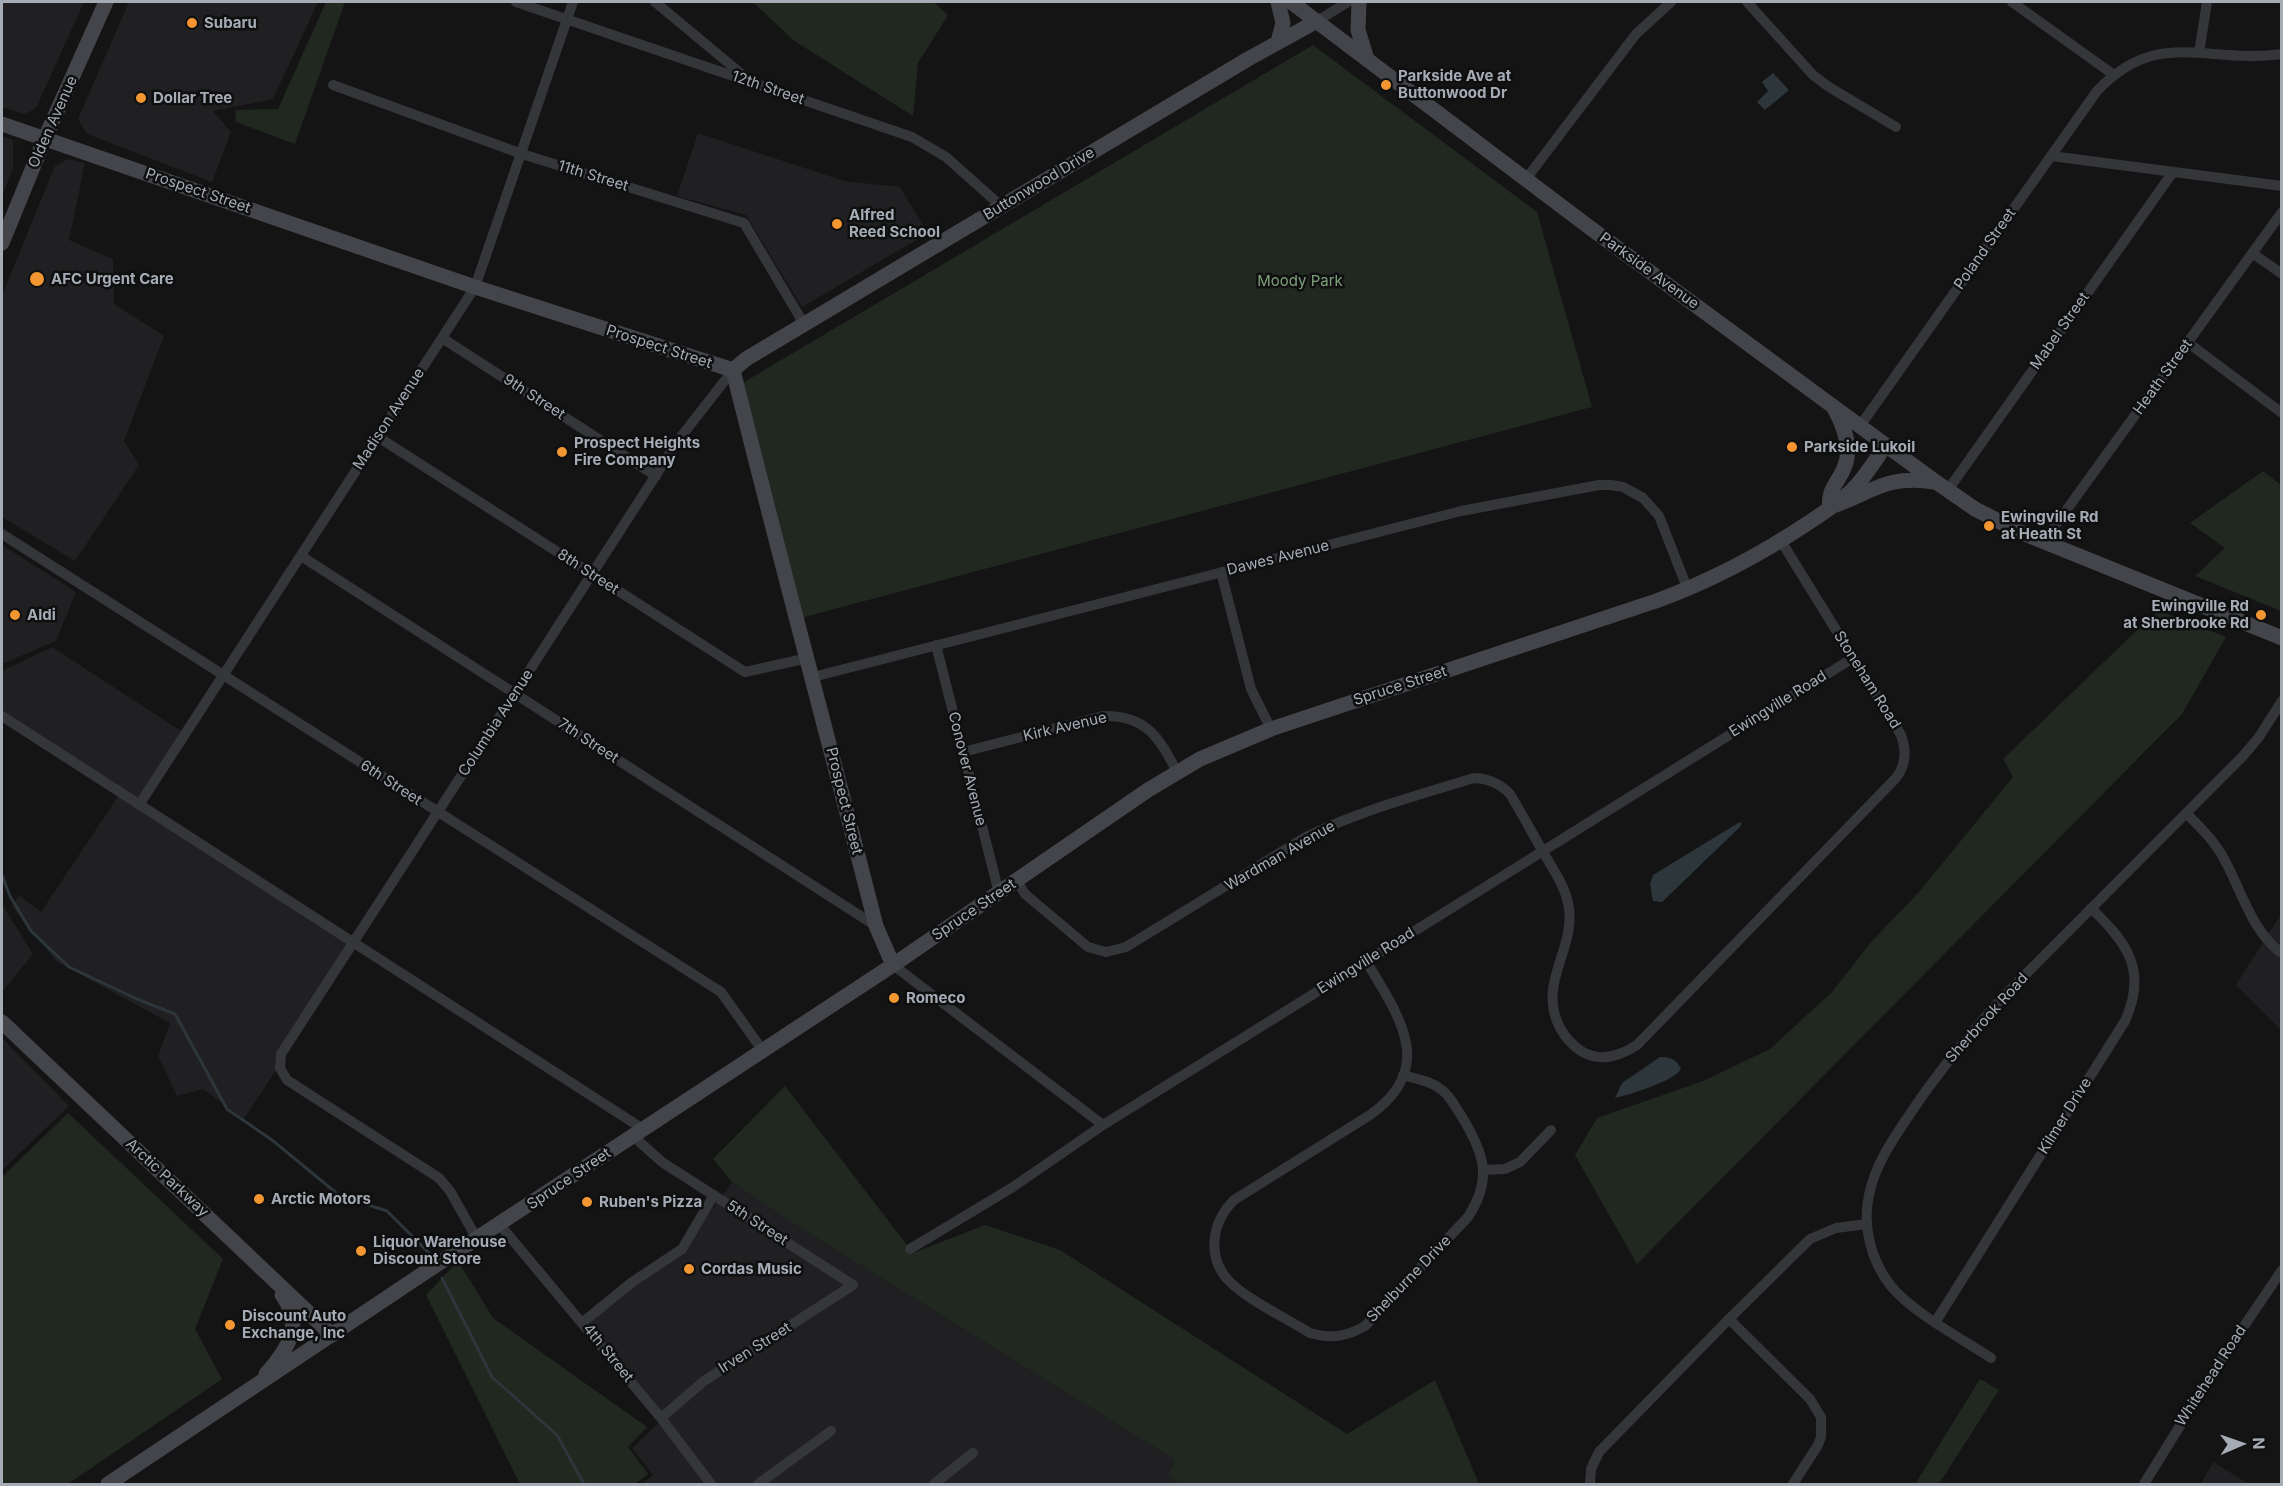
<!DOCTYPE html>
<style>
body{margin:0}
#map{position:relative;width:2283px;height:1486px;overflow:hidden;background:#141415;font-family:Inter,sans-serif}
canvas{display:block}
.frame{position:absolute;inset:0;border:3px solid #a5acb6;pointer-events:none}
.north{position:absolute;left:2211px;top:1414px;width:60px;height:60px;-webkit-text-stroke:4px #0f0f10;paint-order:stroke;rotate:88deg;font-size:16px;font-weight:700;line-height:24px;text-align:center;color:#a5acb6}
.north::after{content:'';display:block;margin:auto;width:21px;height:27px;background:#a5acb6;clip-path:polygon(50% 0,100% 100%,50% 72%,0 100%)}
</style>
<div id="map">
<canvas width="2283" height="1486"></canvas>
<div class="frame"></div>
<div class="north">N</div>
</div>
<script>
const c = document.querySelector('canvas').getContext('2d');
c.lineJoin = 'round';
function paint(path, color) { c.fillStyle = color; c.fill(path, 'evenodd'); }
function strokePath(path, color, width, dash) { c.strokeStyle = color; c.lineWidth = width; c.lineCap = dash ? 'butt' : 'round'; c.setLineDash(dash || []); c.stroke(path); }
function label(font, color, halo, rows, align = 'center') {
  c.font = font + ' Inter,sans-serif'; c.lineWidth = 5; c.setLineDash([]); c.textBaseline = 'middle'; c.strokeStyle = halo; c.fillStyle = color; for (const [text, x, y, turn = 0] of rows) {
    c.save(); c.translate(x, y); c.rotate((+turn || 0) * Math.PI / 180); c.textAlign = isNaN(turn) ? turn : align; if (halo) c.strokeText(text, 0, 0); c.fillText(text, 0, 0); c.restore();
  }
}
paint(new Path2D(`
 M 2,2 L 84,2 L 36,108 L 25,114 L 2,107 Z
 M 129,2 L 318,2 L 273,99 L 213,111 L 231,132 L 212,182 L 87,134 L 78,119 Z
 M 698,133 L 844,181 L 900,187 L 928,233 L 802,307 L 746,215 L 677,196 Z
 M 2,136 L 13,140 L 13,168 L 2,196 Z
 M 68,159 L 85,163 L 69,240 L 113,259 L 114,304 L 164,336 L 124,441 L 139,465 L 75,561 L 2,517 L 2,295 L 55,166 Z
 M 2,545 L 76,592 L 56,641 L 2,664 Z
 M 52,647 L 187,735 L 146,803 L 360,942 L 244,1119 L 203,1089 L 177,1096 L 158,1056 L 170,1023 L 57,962 L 12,906 L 19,895 L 41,912 L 121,792 L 2,715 L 2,671 Z
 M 2,904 L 33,954 L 2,992 Z
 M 2281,914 L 2281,1030 L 2236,985 Z
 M 2,1038 L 69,1106 L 2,1170 Z
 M 732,1182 L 796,1225 L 1175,1460 L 1168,1475 L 1178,1484 L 642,1484 L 653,1475 L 632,1448 L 662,1420 L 585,1324 L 686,1246 Z
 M 2213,1462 L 2249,1484 L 2201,1484 Z`), '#202022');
paint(new Path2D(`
 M 326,2 L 345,2 L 295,144 L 236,122 L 235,110 L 278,109 Z
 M 753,2 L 934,2 L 948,15 L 918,63 L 913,116 L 793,40 Z
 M 1313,45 L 1537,212 L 1592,407 L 797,619 L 734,388 Z
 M 2263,471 L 2281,485 L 2281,611 L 2195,576 L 2225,548 L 2190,523 Z
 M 2158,610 L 2226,637 L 2182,714 L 1637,1264 L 1575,1155 L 1597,1118 L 1703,1081 L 1770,1049 L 1832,992 L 1872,941 L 1919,892 L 2013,777 L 2003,759 Z
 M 785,1086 L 913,1253 L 985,1225 L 1060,1250 L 1347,1434 L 1435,1380 L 1479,1484 L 1178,1484 L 1168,1475 L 1175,1460 L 796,1225 L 732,1182 L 713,1159 Z
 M 68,1113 L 223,1259 L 195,1329 L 222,1379 L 68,1484 L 2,1484 L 2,1177 Z
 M 458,1261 L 493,1318 L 647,1427 L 628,1447 L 648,1474 L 635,1484 L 520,1484 L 426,1295 Z
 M 1980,1379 L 1999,1390 L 1939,1484 L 1915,1484 Z`), '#202820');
paint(new Path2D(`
 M 1773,73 L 1789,90 L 1765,110 L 1757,102 L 1768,91 L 1762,82 Z
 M 1742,822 L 1740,827 L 1662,902 L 1653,901 L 1650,884 L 1653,875 L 1738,823 Z
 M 1660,1057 C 1671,1057 1676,1059 1681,1069 C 1674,1081 1629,1095 1615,1098 L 1622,1083 Z`), '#2c363b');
strokePath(new Path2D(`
 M 2,875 L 10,896 L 31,931 L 69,967 L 137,999 L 175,1014 L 227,1109 L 272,1140 L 340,1196 L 387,1211 L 431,1255
 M 442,1278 L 492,1377 L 557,1435 L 584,1484`), '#2c363b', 3);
strokePath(new Path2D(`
 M 516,2 L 912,137 L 946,157 L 1001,206
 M 655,2 L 744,76
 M 1747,2 L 1813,75 L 1829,87 L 1896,127
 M 2012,2 L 2114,75
 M 1317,21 L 1348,2
 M 2199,53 L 2207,2
 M 333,85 L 522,154 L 744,223 L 804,324
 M 2051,156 L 2282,186
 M 1526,179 L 1636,34 L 1671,2
 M 2252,253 L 2282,274
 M 442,338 L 656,476
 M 2187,342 L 2282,413
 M 1860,426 L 2097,91 C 2159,26 2207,65 2282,54
 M 378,437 L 745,672 L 808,658
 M 1948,490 L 2173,172
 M 2,534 L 721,992 L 763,1051
 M 2044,541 L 2282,212
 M 301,556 L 876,926
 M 1221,572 L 1251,689 L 1271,729
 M 936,645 L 999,893
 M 813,677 L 1461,511 L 1599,485 L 1611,485 L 1623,487 L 1643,498 L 1659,516 L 1688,590
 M 2,716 L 643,1129
 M 963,752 L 1103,716 C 1146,715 1159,737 1177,772
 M 139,805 L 475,287 L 573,2
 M 2186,813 C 2198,825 2211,837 2220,852 C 2240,884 2249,928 2280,952
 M 1017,881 L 1025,894 L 1088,947 L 1106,952 L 1126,947 L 1304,838 C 1358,811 1416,796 1474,778 C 1489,779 1499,783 1510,794 C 1521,812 1531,831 1542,850 C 1551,867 1564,883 1568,903 C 1578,948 1536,982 1560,1028 C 1565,1037 1572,1045 1581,1051 C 1600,1063 1620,1056 1637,1045 L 1896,778 C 1906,765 1907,751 1901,735 L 1781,541
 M 1366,961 C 1398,1015 1438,1067 1370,1115 L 1234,1200 C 1211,1223 1206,1259 1231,1283 C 1250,1301 1286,1318 1310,1333 C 1331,1339 1346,1337 1365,1326 L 1468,1217 C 1493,1179 1484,1153 1462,1117 C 1456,1108 1451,1097 1442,1090 C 1431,1081 1417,1079 1403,1075
 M 893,965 L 1103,1125
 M 633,1136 L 662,1162 L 853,1285 L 704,1381 L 661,1418
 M 1483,1170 L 1505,1169 L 1520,1162 L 1551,1130
 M 500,1225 L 661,1418 L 711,1484
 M 477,1239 L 450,1191 L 439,1178 L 287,1080 L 280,1068 L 281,1054 L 680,438 L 733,370
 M 910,1249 L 1013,1187 L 1103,1125 L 1853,658
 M 1729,1319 L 1810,1239 L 1836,1228 L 1867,1224
 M 1936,1321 L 2125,1021 C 2148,970 2127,943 2091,908
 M 583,1322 L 631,1283 L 682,1249 L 714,1195
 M 1991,1358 C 1961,1338 1913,1313 1891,1286 C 1871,1261 1862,1226 1869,1195 C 1875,1165 1893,1139 1910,1114 C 1939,1070 1972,1031 2008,992 L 2243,756 L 2259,737 L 2282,701
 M 758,1484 L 831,1431
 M 934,1484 L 973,1453
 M 1590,1484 L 1591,1469 L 1599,1452 L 1729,1319 L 1810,1399 L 1821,1417 L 1821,1437 L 1818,1445 L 1793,1484
 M 2144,1484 L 2217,1366 L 2282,1270`), '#35363a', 10);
strokePath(new Path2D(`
 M 1278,2 L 1283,23 L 1278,42
 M 1291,2 L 1593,230 L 1936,482 L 1975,509 L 2020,532 L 2282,638
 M 1359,2 L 1358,30 L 1367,59
 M 2,124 L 475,287 L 733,370
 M 2,243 L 45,138 L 106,2
 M 733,370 L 746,359 L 1248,59 L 1317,21
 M 733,370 C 779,556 829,741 876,926 L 893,965
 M 1834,408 C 1844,426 1853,448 1844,468 C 1838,483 1827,490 1830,507 C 1872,493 1886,474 1934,482
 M 2,1022 L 332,1335
 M 266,1374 C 287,1350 305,1325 282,1295
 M 108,1484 L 421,1275 L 893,965 L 1148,790 L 1200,759 L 1271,729 L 1656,601 C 1711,581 1760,555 1808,523 C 1824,512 1843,501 1856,486 C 1867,474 1876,459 1886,445`), '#43454a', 15);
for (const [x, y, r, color] of [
 [192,23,6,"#f19630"],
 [1386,85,6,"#f19630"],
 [141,98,6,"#f19630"],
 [837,224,6,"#f19630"],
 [37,279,8,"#f19630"],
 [1792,447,6,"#f19630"],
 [562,452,6,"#f19630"],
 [1989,526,6,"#f19630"],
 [15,615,6,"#f19630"],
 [2261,615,6,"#f19630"],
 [894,998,6,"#f19630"],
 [259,1199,6,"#f19630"],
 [587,1202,6,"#f19630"],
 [361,1251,6,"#f19630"],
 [689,1269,6,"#f19630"],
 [230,1325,6,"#f19630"]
]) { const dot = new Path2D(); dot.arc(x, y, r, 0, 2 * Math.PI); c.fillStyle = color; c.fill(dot); strokePath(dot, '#0f0f10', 2); }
label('bold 15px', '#a5acb6', '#0f0f10', [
 ["Subaru",204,23],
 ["Parkside Ave at",1398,76],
 ["Buttonwood Dr",1398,93],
 ["Dollar Tree",153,98],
 ["Alfred",849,215],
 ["Reed School",849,232],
 ["AFC Urgent Care",51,279],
 ["Prospect Heights",574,443],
 ["Fire Company",574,460],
 ["Parkside Lukoil",1804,447],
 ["Ewingville Rd",2001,517],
 ["at Heath St",2001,534],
 ["Ewingville Rd",2249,606,"right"],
 ["at Sherbrooke Rd",2249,623,"right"],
 ["Aldi",27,615],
 ["Romeco",906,998],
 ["Arctic Motors",271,1199],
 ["Ruben's Pizza",599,1202],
 ["Liquor Warehouse",373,1242],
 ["Discount Store",373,1259],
 ["Cordas Music",701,1269],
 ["Discount Auto",242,1316],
 ["Exchange, Inc",242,1333]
], 'left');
label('15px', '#a5acb6', '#0f0f10', [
 ["12th Street",768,88,19],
 ["Olden Avenue",53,122,-66],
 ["11th Street",593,176,17],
 ["Buttonwood Drive",1039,184,-31],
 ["Prospect Street",198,191,19],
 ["Poland Street",1985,249,-55],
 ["Parkside Avenue",1649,271,36],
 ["Mabel Street",2060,331,-55],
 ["Prospect Street",659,347,18],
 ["Heath Street",2163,377,-54],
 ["9th Street",534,397,33],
 ["Madison Avenue",389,419,-57],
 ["Dawes Avenue",1278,558,-14],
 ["8th Street",588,572,33],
 ["Stoneham Road",1867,680,58],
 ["Spruce Street",1400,686,-18],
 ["Ewingville Road",1778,704,-32],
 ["Columbia Avenue",496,723,-57],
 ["Kirk Avenue",1065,727,-13],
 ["7th Street",588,741,33],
 ["Conover Avenue",967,769,76],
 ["6th Street",391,783,33],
 ["Prospect Street",844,801,76],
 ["Wardman Avenue",1280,856,-30],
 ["Spruce Street",974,910,-34],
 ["Ewingville Road",1366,961,-32],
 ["Sherbrook Road",1987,1018,-48],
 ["Kilmer Drive",2065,1116,-58],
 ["Arctic Parkway",167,1178,43],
 ["Spruce Street",569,1179,-34],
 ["5th Street",757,1223,33],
 ["Shelburne Drive",1409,1279,-46],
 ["Irven Street",755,1348,-32],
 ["4th Street",608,1353,51],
 ["Whitehead Road",2211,1376,-57]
]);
label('15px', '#7fa17c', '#0f0f10', [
 ["Moody Park",1300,281]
]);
</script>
